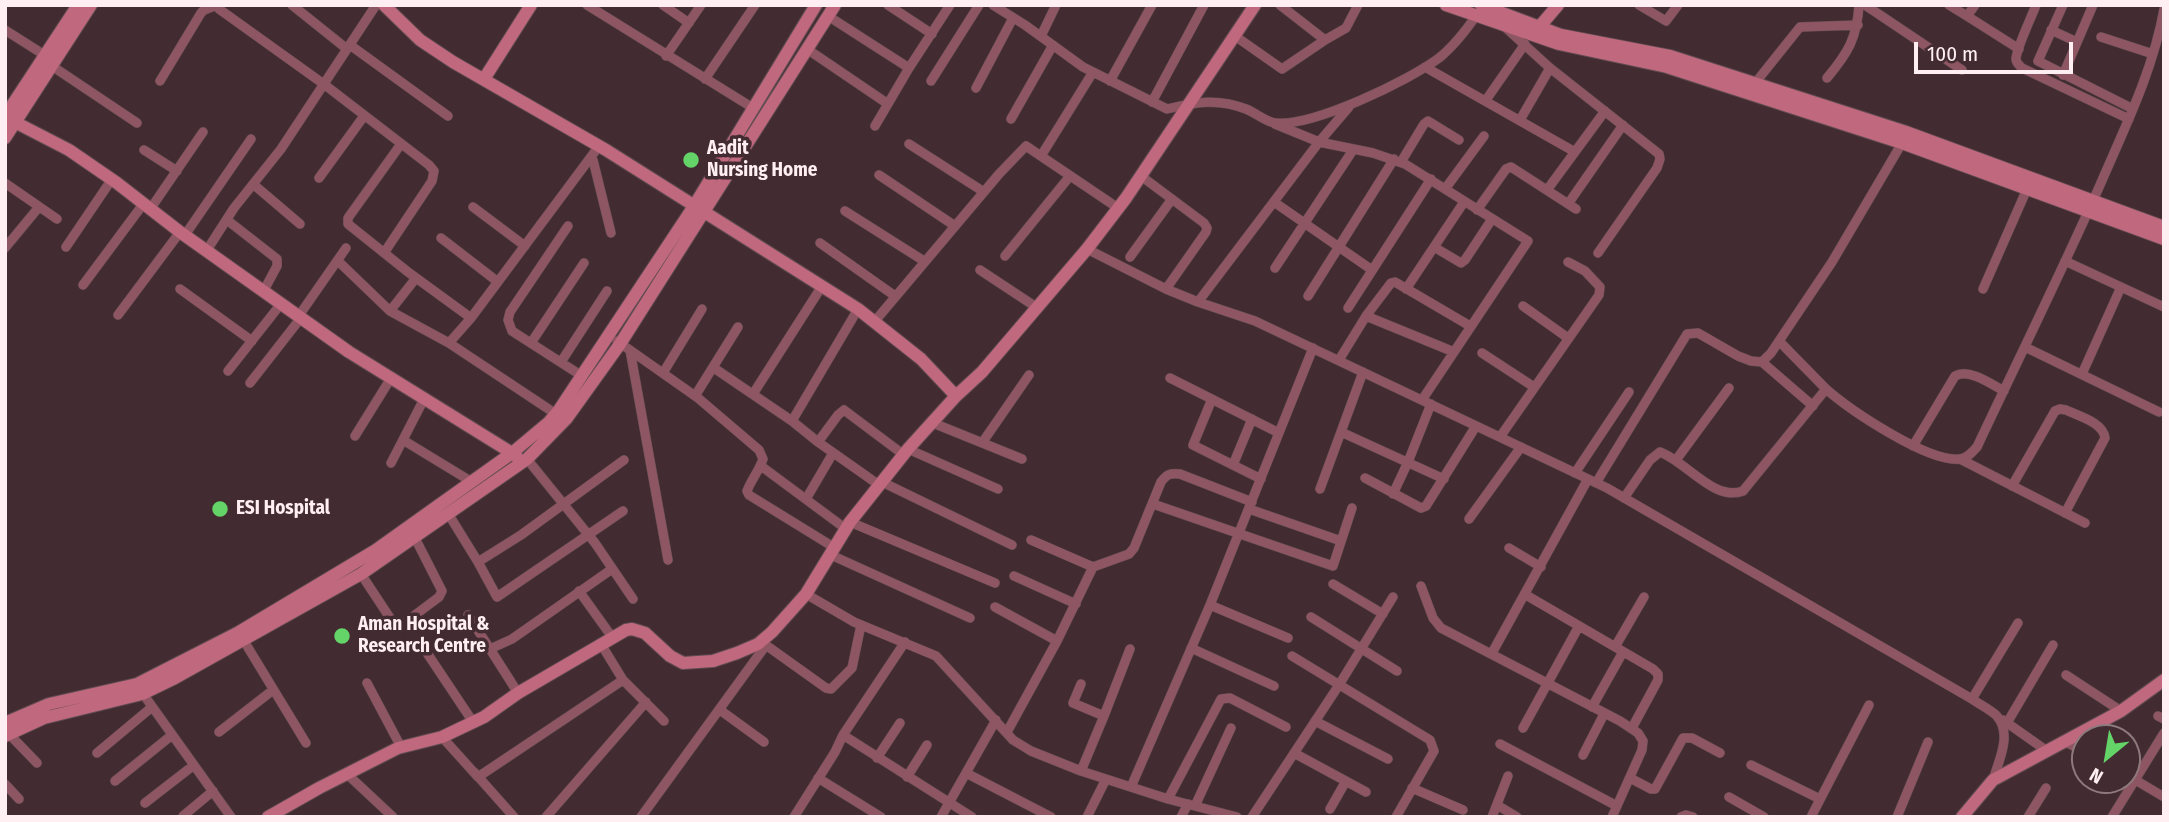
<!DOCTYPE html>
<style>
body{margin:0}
#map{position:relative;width:2169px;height:822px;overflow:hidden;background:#422c31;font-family:"Fira Sans Condensed",sans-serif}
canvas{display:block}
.frame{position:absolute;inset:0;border:7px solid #ffeff2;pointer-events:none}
.north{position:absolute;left:2071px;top:724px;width:70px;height:70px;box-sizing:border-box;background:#422c31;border:2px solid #8e7a7e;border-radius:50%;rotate:210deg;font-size:19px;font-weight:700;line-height:28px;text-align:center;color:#ffeff2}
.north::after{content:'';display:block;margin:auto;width:24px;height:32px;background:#64d468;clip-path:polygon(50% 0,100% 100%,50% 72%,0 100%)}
.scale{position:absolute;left:1914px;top:42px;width:159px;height:32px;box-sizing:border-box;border:4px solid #ffeff2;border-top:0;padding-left:9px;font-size:21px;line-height:24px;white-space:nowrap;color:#ffeff2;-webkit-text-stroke:5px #422c31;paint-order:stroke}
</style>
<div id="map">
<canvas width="2169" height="822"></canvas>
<div class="frame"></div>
<div class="north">N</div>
<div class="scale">100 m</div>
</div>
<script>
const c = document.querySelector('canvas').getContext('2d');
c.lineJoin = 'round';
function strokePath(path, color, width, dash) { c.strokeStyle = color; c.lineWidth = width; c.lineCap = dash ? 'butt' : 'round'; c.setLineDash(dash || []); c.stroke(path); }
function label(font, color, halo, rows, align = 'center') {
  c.font = font + ' "Fira Sans Condensed",sans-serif'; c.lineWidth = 7; c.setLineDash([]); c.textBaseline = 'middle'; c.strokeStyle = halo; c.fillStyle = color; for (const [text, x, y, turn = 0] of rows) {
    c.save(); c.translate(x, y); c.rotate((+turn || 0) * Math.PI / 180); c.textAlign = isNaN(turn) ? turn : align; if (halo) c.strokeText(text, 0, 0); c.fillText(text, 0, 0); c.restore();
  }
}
const street = new Path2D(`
 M 218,5 L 219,9 L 325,85 L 429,165 L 434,171 L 432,181 L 384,253
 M 292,5 L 347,49
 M 587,5 L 753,108
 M 663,5 L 689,23
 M 888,5 L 932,34
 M 993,5 L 1025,25 L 1083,67 L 1167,109 C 1196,102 1218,98 1246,109 C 1256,113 1266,122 1275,123 C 1313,127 1408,81 1439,58 C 1454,46 1467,29 1478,13
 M 1280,5 L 1325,40
 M 1639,5 L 1666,21 L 1678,5
 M 1865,5 L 1962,70
 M 1949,5 L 1967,16 L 1975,5
 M 2036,5 C 2032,16 2016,49 2016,59 C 2016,63 2019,65 2022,68 L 2129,119
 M 2063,5 L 2038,61 L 2133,109
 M 828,16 L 909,68
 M 1967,16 L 2019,49
 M 1506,28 L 1550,68 L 1659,154 L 1660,159 L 1657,168 L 1598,253
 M 5,30 L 46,56
 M 2051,30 L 2077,42
 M 1041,36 L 1056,5
 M 1235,36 L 1282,69 L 1325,40 L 1346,28 L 1358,5
 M 2101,37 L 2153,54
 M 350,45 L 448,116
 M 807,49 L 888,104
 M 666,56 L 701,5
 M 52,66 L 137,123
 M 1425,67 L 1575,152
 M 2063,75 L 2093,5
 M 1827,78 C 1848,53 1857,38 1859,5
 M 705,79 L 755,5
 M 160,81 L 201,13 L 204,10 L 217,5
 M 931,81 L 979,5
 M 1110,81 L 1152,5
 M 1752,87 L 1800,27 L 1858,25
 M 976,88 L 1013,18
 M 1486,100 L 1525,44
 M 1152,102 L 1204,5
 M 1011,119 L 1053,45
 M 1520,120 L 1550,68
 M 1275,124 L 1319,142 L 1373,153 L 1405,164 L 1528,241 L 1422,400
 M 875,126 L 909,68 L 950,5
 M 401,144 L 348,218 L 348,224 L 408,272 L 471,318 L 449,343 L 556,414
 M 909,144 L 984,192
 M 144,150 L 177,171
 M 1041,156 L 1093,72
 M 590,158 L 593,160 L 611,233
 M 1401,162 L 1424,124 L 1428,121 L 1459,140
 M 879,175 L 955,226
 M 1141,176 L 1204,223 L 1207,228 L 1206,232 L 1166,289
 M 319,178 L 364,116
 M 5,183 L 57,219
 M 253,184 L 300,224
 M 1445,189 L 1484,136
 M 1547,190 L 1605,111
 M 1274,202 L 1372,270
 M 1568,204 L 1623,125
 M 473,207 L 525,246
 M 151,208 L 203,132
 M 1477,210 L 1506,169 L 1511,167 L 1576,209
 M 845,211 L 924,261
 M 227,220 L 277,259 L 277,266 L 263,292
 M 568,226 L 510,312 L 508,320 L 512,331 L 582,376
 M 185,235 L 251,139
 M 441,238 L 498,282
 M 820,243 L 895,296
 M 66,247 L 112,179
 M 1434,247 L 1461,263 L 1465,260 L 1492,219
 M 5,248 L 39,207
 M 1087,249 L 1166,289 L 1198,302 L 1255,321 L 1607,488 L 1972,699 C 1979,704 1989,709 1996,715 C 2013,733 1999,760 1993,780
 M 207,250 L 234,208 L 281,149 L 376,5
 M 1005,256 L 1070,176
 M 1130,257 L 1172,199
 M 338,261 L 390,311 L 449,343
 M 2065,261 L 2164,307
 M 1275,268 L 1353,150
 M 980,270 L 1036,307
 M 83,285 L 144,203
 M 180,289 L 252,341
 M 1406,289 L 1464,202
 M 1983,289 L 2027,189
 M 1308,296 L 1394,159
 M 1198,302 L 1319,142 L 1349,107
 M 1523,306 L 1568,338
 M 1348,308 L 1431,179
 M 390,311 L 416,278
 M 118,315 L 180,232
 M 1366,316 L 1454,352
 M 298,317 L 346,248
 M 471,318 L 599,146
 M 875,321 L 999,174 L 1026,146 L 1118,208
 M 617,341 L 698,398 L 759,450 L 763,459 C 759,471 751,480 747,491 L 749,495 L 835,548
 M 531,343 L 584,263
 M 2025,347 L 2159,412
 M 630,350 L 668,560
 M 1482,353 L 1534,387
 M 1339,360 L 1366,316 L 1391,283 L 1395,282 L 1470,326
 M 561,362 L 607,291
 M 1762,362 L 1813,406
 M 714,368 L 792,421 L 858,309
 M 228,371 L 280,305
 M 663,373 L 702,309
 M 2082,374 L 2121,287
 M 1170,378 L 1279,433
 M 250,383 L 300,319
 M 1826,389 C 1850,410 1927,462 1959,459 C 1967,459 1972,452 1977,447 C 2018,360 2061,273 2100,185 C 2125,127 2153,71 2164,9
 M 753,394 L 822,286
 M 695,396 L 738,327
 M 1212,399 L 1193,445 L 1261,479
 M 792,421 L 818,442 L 879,485
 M 933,423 L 1022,459
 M 1341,432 L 1444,479
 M 355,436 L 391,378
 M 1500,437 L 1599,295 L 1600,287 L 1585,271 L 1568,262
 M 403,440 L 472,482
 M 818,442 L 838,415 L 844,410 L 904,455
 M 982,443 L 1029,375
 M 1913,446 L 1955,376 C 1969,368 1991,384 2004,391
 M 908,449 L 998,489
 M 527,459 L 595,543 L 633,599
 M 1960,459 L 2085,523
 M 1676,460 L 1729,388
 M 391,463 L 424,399
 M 1233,465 L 1252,419
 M 761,466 L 846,529
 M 1575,473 L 1629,392
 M 1365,478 L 1421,508 L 1426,506 L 1476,426
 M 882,482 L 1012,545
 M 1596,483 L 1687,334 L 1698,333 L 1738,356 L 1751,361 L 1762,362 L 1771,353 L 1779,341
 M 2012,486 L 2055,411 L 2060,409 L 2066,410 C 2078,416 2103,422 2105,438 L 2065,513
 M 1320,489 L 1363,372
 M 1393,494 L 1408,462 L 1431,404
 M 1624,498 L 1650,460 L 1660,452 C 1687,462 1714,502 1743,491 L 1826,389 L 1779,341 L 1832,262 L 1902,143
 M 806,499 L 833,453
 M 1153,504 L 1333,566 L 1352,508
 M 1249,509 L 1341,541
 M 623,511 L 497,597 L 478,562 L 521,535 L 624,460
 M 449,515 L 478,562
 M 1469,519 L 1521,447
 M 850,522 L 995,583
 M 1031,540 L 1093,567 L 1057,641
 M 1509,548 L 1541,567
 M 831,555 L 970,618
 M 1093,567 L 1129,554 L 1134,548 L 1161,482 C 1167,474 1170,473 1180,474 L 1252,502
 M 361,574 L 394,624 L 399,626 L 403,624 L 439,597 L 442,591 L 415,538
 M 1014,576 L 1076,604
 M 1333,584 L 1383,614
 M 1421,586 L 1433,618 L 1441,628 L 1620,721 L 1638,733 L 1643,741 L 1642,750 L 1612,817
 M 579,591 L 612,637
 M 806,594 L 854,622 L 936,656 L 1013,740 L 1031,751 L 1081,771 L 1168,799 L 1237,817
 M 1526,595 L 1653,669 L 1658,674 L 1658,680 L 1632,728
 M 1210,605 L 1288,638
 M 995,607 L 1057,641 L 1007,732
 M 468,615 L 490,649
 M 1311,617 L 1397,671
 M 244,641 L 306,743
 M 763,643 L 826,688 L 831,689 L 852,668 L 861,625
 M 601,644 L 623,680
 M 423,647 L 473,722
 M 1615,647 L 1644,597
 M 1191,648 L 1274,686
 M 1492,653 L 1588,479
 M 1292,656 L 1430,740 L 1434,751 L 1396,817
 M 2066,675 L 2121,711
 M 367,683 L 401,747
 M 1081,684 L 1073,703 L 1104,716 L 1081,771
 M 141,691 L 231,817
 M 518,693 L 490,649 L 512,639 L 612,569
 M 1972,699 L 2018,623
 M 1592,707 L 1623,652
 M 720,710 L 764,742
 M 1104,716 L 1130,649
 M 2158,716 L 2164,719
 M 2003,720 L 2047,751
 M 1315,721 L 1388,759
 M 2007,723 L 2053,645
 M 1523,728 L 1579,626
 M 219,732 L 273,690
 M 9,734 L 37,763
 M 843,735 L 972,817
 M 442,737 L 478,777 L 623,680 L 664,721
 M 2066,742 L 2085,752
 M 1500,744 L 1617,806
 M 97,753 L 152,707
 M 1294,753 L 1366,792
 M 1583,755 L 1604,714
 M 877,758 L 900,723
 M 1751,765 L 1820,799
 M 474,772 L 514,817
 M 966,773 L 1051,817
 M 347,774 L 393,817
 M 2127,775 L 2164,797
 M 907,777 L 927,745
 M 818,778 L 881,817
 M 1630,778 L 1651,789 L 1655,789 L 1683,738 L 1692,738 L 1720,753
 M 115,781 L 172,735
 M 5,784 L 19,799
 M 1131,787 L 1210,605 L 1313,348
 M 1412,788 L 1463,810
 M 1729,797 L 1764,817
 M 1168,799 L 1221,699 L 1230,698 L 1286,727
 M 145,803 L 194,765
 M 1497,805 L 1517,817
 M 1195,806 L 1231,728
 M 1330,809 L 1346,781
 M 183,816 L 213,791
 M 546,817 L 646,702
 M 641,817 L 766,645
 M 794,817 L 835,752 L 843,735 L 905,642
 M 941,817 L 996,720
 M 1087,817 L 1106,779
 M 1181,817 L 1188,804
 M 1252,817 L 1339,685 L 1393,597
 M 1492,817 L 1508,776
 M 1681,817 L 1686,815 L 1693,817
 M 1811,817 L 1869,705
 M 1897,817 L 1928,742
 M 2028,817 L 2046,788
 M 2112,817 L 2164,733`);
const secondary = new Path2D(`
 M 384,5 L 420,40 L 453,62 L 606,150 L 858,309 L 921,359 L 956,396
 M 1446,5 L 1559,44 L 1667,67 L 1902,143 L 2164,239
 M 1481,5 L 1561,35 L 1670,56 L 1906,132 L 2164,227
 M 1535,32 L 1558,5
 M 484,79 L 531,5
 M 5,116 L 78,5
 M 5,117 L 69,150 L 117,183 L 180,232 L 349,352 L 512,453 L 517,457
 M 5,138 L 91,5
 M 5,723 L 49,704 L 137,684 L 239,632 L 376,550 L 512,453 L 549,422 L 559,410 L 694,206 L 816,5
 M 5,736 L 44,718 L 142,694 L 175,678 L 361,574 L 527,459 L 567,418 L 620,344 L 835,5
 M 268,817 L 319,788 L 398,748 L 442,737 L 484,717 L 518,693 L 626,630 L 632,629 L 645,633 L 670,656 L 683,663 L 713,661 L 737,653 L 758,644 L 772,632 L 806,594 L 850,522 L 908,449 L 956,396 L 982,372 L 1087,249 L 1126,198 L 1255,5
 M 1962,817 L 1993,780 L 2121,711 L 2164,680`);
strokePath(street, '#604b50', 10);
strokePath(secondary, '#604b50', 14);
strokePath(street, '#8e5663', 9);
strokePath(secondary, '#c0687e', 12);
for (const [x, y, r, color] of [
 [691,160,9,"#64d468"],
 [220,509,9,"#64d468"],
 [342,636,9,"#64d468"]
]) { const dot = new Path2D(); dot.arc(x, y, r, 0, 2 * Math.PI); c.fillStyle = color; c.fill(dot); strokePath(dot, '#422c31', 2.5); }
label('bold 19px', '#ffeff2', '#422c31', [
 ["Aadit",707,149],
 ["Nursing Home",707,171],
 ["ESI Hospital",236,509],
 ["Aman Hospital &",358,625],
 ["Research Centre",358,647]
], 'left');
</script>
